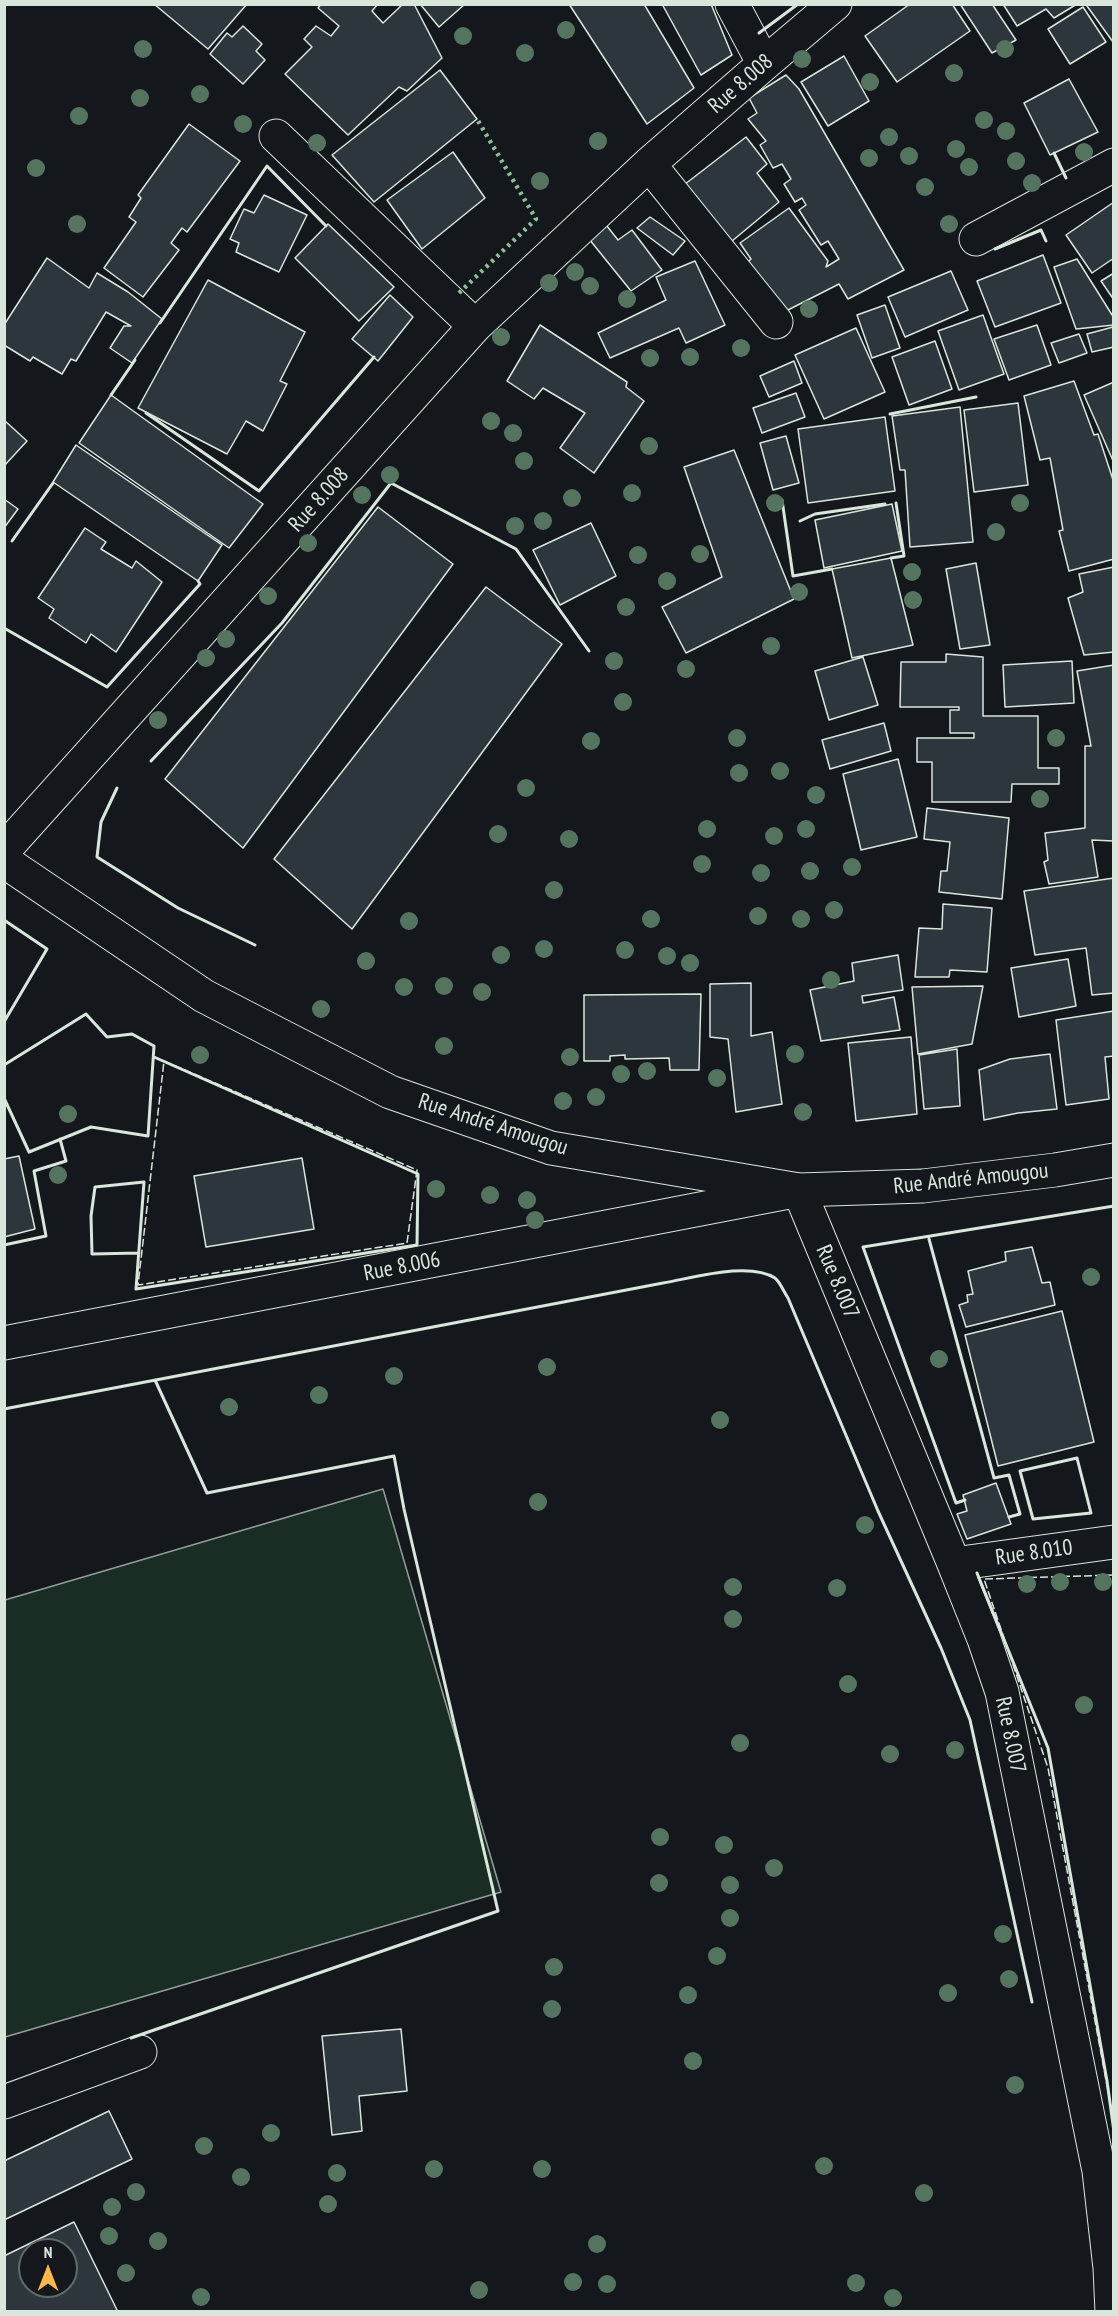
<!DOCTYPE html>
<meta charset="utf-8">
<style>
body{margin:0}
#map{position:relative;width:1118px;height:2316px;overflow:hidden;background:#14181c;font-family:"PT Sans Narrow",sans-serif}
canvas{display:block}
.frame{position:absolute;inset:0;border:6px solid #d8e6dc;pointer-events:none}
.north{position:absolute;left:18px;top:2238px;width:60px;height:60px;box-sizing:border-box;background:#14181c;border:2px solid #626a69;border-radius:50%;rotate:0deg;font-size:16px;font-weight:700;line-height:24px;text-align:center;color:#d8e6dc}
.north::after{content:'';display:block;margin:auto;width:21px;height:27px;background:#ffb74d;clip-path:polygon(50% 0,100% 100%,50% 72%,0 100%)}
</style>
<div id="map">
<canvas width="1118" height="2316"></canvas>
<div class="frame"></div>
<div class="north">N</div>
</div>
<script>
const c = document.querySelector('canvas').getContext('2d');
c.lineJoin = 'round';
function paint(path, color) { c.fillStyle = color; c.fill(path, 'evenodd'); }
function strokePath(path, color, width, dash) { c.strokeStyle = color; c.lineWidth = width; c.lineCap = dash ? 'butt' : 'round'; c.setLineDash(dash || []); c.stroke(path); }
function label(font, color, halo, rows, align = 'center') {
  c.font = font + ' "PT Sans Narrow",sans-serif'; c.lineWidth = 4.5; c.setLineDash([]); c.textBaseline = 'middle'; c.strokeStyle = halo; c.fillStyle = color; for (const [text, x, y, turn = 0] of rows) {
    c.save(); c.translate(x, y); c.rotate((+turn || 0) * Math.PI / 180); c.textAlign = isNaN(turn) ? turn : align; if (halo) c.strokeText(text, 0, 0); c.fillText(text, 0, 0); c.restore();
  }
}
const green = new Path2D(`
 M 383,1489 L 501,1892 L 5,2037 L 5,1600 Z`);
paint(green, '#1a2d24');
strokePath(green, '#939e99', 1.5);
const building = new Path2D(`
 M 154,4 L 247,4 L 208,49 Z
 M 321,4 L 378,4 L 372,11 L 383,23 L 403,4 L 414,4 L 442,58 L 407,91 L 399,87 L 348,135 L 285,74 L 312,47 L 304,39 L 316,26 L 331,36 L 339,26 L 318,8 Z
 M 420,4 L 465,4 L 439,27 Z
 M 569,4 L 644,4 L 694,88 L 647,124 Z
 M 662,4 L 711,4 L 732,55 L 701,75 Z
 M 910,4 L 952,4 L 970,31 L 897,82 L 865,36 Z
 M 960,4 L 992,4 L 1016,40 L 992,53 Z
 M 1003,4 L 1077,4 L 1054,18 L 1046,9 L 1017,26 Z
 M 1090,4 L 1114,4 L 1113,42 L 1087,6 Z
 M 1083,7 L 1106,42 L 1070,64 L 1048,29 Z
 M 243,26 L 262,44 L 256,51 L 265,60 L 243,84 L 210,54 L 227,33 L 232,37 Z
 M 844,56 L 869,101 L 828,126 L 801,82 Z
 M 440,70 L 477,119 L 374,202 L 332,155 Z
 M 786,75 L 799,89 L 904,270 L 848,299 L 839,284 L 784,312 L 747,263 L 751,259 L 740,243 L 789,208 L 828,261 L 826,267 L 839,259 L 828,241 L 821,245 L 799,210 L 806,205 L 802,198 L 795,202 L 784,184 L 791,179 L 782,164 L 773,168 L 760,145 L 766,141 L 748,119 L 757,113 L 749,98 Z
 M 1069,79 L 1098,132 L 1050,155 L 1024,103 Z
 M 189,124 L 240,161 L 187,232 L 182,228 L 171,243 L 179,250 L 143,297 L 104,268 L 136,222 L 129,217 L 141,198 L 138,195 Z
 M 746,137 L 767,164 L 757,173 L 779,202 L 726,246 L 680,188 Z
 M 453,152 L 485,198 L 422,249 L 387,200 Z
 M 264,195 L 307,215 L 279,272 L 236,252 L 239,243 L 230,239 L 244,209 L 254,213 Z
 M 1114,202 L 1114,258 L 1092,273 L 1066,235 Z
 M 650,217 L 685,241 L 673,255 L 637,228 Z
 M 603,221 L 618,240 L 632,230 L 662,270 L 631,291 L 585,234 Z
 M 328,224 L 394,287 L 359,321 L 295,258 Z
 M 1043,255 L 1061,303 L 995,327 L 977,281 Z
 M 47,258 L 89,288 L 97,273 L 128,292 L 162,319 L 132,363 L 110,348 L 124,326 L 131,326 L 106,312 L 76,361 L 71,359 L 62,374 L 33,357 L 30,361 L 4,345 L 4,325 Z
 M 1077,259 L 1114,318 L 1114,325 L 1076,329 L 1054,267 Z
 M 695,261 L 725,325 L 686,343 L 679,328 L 610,358 L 598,333 L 666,300 L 656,277 Z
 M 951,271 L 968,310 L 905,337 L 888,297 Z
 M 1114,273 L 1114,300 L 1101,281 Z
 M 208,280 L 305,332 L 280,381 L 287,384 L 263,431 L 246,421 L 227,454 L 138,408 Z
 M 390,295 L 413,317 L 378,361 L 352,339 Z
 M 885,305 L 900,348 L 872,358 L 857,315 Z
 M 983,315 L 1004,374 L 959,390 L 938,331 Z
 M 540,325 L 627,382 L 626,387 L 644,401 L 594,473 L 560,448 L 585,413 L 543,388 L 534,399 L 507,381 Z
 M 1037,325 L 1051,365 L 1009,380 L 994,339 Z
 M 1113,327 L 1114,347 L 1092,352 L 1087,334 Z
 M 856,328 L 885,392 L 824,419 L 795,355 Z
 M 1079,334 L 1087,353 L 1059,363 L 1051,343 Z
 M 935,341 L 952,389 L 909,405 L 892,357 Z
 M 794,361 L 802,383 L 769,397 L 760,376 Z
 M 1074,381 L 1094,435 L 1098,434 L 1114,483 L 1114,559 L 1069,571 L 1059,531 L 1063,530 L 1050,458 L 1040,460 L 1024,396 Z
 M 1114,382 L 1114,463 L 1084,395 Z
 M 796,393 L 805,417 L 762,433 L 753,408 Z
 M 111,395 L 263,504 L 229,548 L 79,443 Z
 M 1018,403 L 1028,485 L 974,492 L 964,410 Z
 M 960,407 L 973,542 L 910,547 L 905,470 L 900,470 L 892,416 Z
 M 885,417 L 895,491 L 808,503 L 798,429 Z
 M 4,420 L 27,441 L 4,466 Z
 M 786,436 L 799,483 L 773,490 L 760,443 Z
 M 76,445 L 222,545 L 198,581 L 53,482 Z
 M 734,450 L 794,599 L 686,653 L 662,607 L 722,577 L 684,467 Z
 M 4,499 L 18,509 L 4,528 Z
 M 892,504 L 902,551 L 824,568 L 815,520 Z
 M 378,507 L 453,564 L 243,848 L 165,779 Z
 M 591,523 L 616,576 L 560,605 L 533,550 Z
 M 85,528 L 106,542 L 101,549 L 132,568 L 136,561 L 162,582 L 116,652 L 91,634 L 86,643 L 49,618 L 54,609 L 38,598 Z
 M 891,558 L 913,645 L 852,658 L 832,569 Z
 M 976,563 L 990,645 L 960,649 L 946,569 Z
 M 1114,567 L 1114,652 L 1084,655 L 1068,598 L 1083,592 L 1079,574 Z
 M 486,587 L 562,644 L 352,929 L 274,859 Z
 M 946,654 L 983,657 L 983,716 L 1038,716 L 1038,768 L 1059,768 L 1059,784 L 1012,784 L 1011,802 L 932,802 L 932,762 L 917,762 L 917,738 L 974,738 L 974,733 L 950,733 L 950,710 L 959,710 L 959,707 L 900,707 L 901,662 L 946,662 Z
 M 863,657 L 878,705 L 829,720 L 815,671 Z
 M 1072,661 L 1074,703 L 1005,707 L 1003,665 Z
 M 1114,665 L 1114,841 L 1092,840 L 1098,877 L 1049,884 L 1044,862 L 1048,860 L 1045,833 L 1085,828 L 1085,746 L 1091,746 L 1077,671 Z
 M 884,723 L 891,751 L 830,769 L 822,740 Z
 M 898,759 L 917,837 L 861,850 L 843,774 Z
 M 927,808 L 1009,818 L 1002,899 L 939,892 L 941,871 L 947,871 L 950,842 L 924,839 Z
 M 1114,878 L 1114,993 L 1092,995 L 1086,948 L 1035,955 L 1024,891 Z
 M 943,904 L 992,908 L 987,972 L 950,970 L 949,977 L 915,977 L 919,928 L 942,929 Z
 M 898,955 L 903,990 L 862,996 L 863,1003 L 894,997 L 900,1030 L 821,1041 L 810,990 L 854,981 L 852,963 Z
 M 1068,959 L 1076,1006 L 1019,1017 L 1011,968 Z
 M 751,983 L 751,1036 L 772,1032 L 782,1104 L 736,1112 L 728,1039 L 710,1037 L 710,984 Z
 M 983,986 L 972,1044 L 918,1054 L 912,987 Z
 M 701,994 L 699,1070 L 670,1070 L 669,1058 L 625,1059 L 625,1055 L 610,1056 L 610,1061 L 584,1061 L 584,995 Z
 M 1114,1011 L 1114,1056 L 1105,1057 L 1109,1099 L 1066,1105 L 1056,1020 Z
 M 911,1037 L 917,1114 L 856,1121 L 848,1043 Z
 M 957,1049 L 960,1106 L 924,1109 L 919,1055 Z
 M 1050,1054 L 1057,1109 L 1018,1113 L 984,1120 L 979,1070 L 1010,1059 Z
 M 19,1156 L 35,1229 L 4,1237 L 4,1159 Z
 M 302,1158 L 314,1229 L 206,1247 L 194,1176 Z
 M 1032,1247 L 1042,1283 L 1050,1282 L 1055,1305 L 966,1327 L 959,1305 L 968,1302 L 967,1295 L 973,1294 L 968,1271 L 1006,1261 L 1005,1252 Z
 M 1062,1311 L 1094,1442 L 998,1466 L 965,1335 Z
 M 996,1483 L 1011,1524 L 967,1539 L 957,1514 L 967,1511 L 963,1495 Z
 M 401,2029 L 407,2091 L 359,2096 L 362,2131 L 332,2135 L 322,2036 Z
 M 109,2111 L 132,2159 L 4,2220 L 4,2161 Z
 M 74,2222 L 118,2312 L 4,2312 L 4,2256 ZM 30,2250 L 66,2250 L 66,2286 L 30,2286 Z`);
paint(building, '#2c363c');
strokePath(building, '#d8e6dc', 1.5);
const minor = new Path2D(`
 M 732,4 L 764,64
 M 276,136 L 475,326
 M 649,164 L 776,322
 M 976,239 L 1114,165
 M 4,850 L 475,326 L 649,164 L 764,64 L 835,4
 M 4,1343 L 799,1190 L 954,1564 L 984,1639 L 1002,1692 L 1099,2171 L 1110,2268 L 1112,2312
 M 954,1564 L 1114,1542
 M 4,2102 L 140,2052`);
const major = new Path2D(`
 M 4,861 L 204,996 L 390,1092 L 551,1148 L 799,1190 L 923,1186 L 1055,1170 L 1114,1160`);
strokePath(minor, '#d8e6dc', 35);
strokePath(major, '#d8e6dc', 35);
strokePath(minor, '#14181c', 33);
strokePath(major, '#14181c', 33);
strokePath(new Path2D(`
 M 459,293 L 536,219 L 477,119`), '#8ac095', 4.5, [3, 4.5]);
strokePath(new Path2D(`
 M 164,1061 L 417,1170 L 407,1243 L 138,1285 Z
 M 1114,1575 L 984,1579 L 1048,1768 L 1114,2123`), '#d8e6dc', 1.5, [8, 3]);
strokePath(new Path2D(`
 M 759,33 L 798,4
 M 1054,153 L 1066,178
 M 995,249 L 1041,230 L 1046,241
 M 160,323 L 267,166 L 326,226
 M 111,395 L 135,360
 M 146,413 L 259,491 L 374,357
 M 890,414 L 976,397
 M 782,500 L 793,576 L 832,569
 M 800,521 L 815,514 L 885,504
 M 12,541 L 53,483
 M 891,558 L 904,556 L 896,503
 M 4,628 L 107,687 L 200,584 L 198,581
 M 151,761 L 282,623 L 391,483 L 516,549 L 589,651
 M 117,788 L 101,822 L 97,857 L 178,908 L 255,945
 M 4,920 L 47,949 L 4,1022
 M 4,1065 L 86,1014 L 107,1037 L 132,1034 L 154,1046 L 148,1136 L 91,1127 L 29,1152 L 4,1098
 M 929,1239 L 994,1478 L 1009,1475 L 1020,1514 L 1009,1517
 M 4,1245 L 46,1236 L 34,1171 L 66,1161 L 60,1139
 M 139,1253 L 92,1254 L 91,1216 L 95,1187 L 144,1182 L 136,1289 L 417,1245 L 418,1174 L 154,1057
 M 4,1409 L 663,1283 C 693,1278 749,1261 775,1278 C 780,1282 784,1292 788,1298 L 878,1511 L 941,1648 L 970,1720 L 1032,2002
 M 1077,1458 L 1091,1513 L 1033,1519 L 1020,1471 Z
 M 965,1500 L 956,1503 L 863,1247 L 1114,1206
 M 977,1573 L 1048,1748 L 1107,2081 L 1114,2132
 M 131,2038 L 498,1911 L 404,1509 L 394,1456 L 207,1493 L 155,1380`), '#d8e6dc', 3);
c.fillStyle = '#55745f';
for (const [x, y] of [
 [566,30],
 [463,36],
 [143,49],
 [1005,49],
 [525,53],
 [802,59],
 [954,73],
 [870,82],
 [200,94],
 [140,98],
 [79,116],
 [984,120],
 [243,124],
 [1006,131],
 [889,137],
 [598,141],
 [317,143],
 [956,149],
 [1084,152],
 [909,156],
 [869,158],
 [1016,161],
 [969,167],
 [36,168],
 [540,181],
 [1032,183],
 [925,187],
 [77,224],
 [949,224],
 [575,272],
 [549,283],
 [590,286],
 [627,299],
 [809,309],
 [501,337],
 [741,348],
 [690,357],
 [650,358],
 [491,421],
 [513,433],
 [649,446],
 [524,461],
 [390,475],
 [632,493],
 [362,495],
 [572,498],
 [775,503],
 [1020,503],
 [543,521],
 [515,526],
 [996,532],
 [308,543],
 [700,554],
 [638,555],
 [912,572],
 [667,581],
 [799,592],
 [268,596],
 [913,600],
 [626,607],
 [226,639],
 [771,646],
 [206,658],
 [614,661],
 [686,669],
 [623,702],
 [158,720],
 [737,738],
 [1056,738],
 [591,741],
 [780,771],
 [739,773],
 [526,788],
 [816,795],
 [1040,799],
 [707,829],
 [806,829],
 [498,834],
 [774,836],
 [569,839],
 [702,864],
 [852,867],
 [810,871],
 [761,873],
 [554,890],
 [834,910],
 [758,916],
 [651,919],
 [801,919],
 [409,921],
 [544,949],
 [625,950],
 [501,955],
 [667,956],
 [366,961],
 [690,963],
 [831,980],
 [444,986],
 [404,987],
 [482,992],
 [321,1009],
 [444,1046],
 [795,1054],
 [200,1055],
 [570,1057],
 [647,1071],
 [621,1074],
 [717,1078],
 [596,1097],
 [563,1101],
 [803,1112],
 [68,1114],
 [58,1175],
 [436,1189],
 [490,1195],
 [527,1200],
 [535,1220],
 [1091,1277],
 [939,1359],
 [547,1367],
 [394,1376],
 [319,1395],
 [229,1407],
 [720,1420],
 [538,1502],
 [865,1525],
 [1060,1582],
 [1103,1582],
 [1027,1584],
 [733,1587],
 [837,1588],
 [733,1619],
 [848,1684],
 [1084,1705],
 [740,1743],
 [955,1750],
 [890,1754],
 [660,1837],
 [724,1845],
 [774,1868],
 [659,1883],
 [730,1885],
 [730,1918],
 [1003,1934],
 [717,1956],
 [554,1967],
 [1009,1979],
 [948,1993],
 [688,1995],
 [552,2009],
 [693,2061],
 [1015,2085],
 [271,2133],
 [204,2146],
 [824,2166],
 [434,2169],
 [542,2169],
 [337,2173],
 [241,2177],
 [136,2192],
 [924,2193],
 [328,2204],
 [112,2207],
 [109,2236],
 [158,2241],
 [597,2244],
 [126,2273],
 [573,2282],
 [856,2283],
 [607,2284],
 [479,2290],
 [201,2297],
 [893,2298]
]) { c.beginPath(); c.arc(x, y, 9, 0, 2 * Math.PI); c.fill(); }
label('22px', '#d8e6dc', '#14181c', [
 ["Rue 8.008",741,84,-41],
 ["Rue 8.008",319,500,-48],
 ["Rue André Amougou",493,1125,18],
 ["Rue André Amougou",971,1179,-6],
 ["Rue 8.006",402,1267,-11],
 ["Rue 8.007",837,1282,67],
 ["Rue 8.010",1034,1553,-8],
 ["Rue 8.007",1010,1735,78]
]);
</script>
